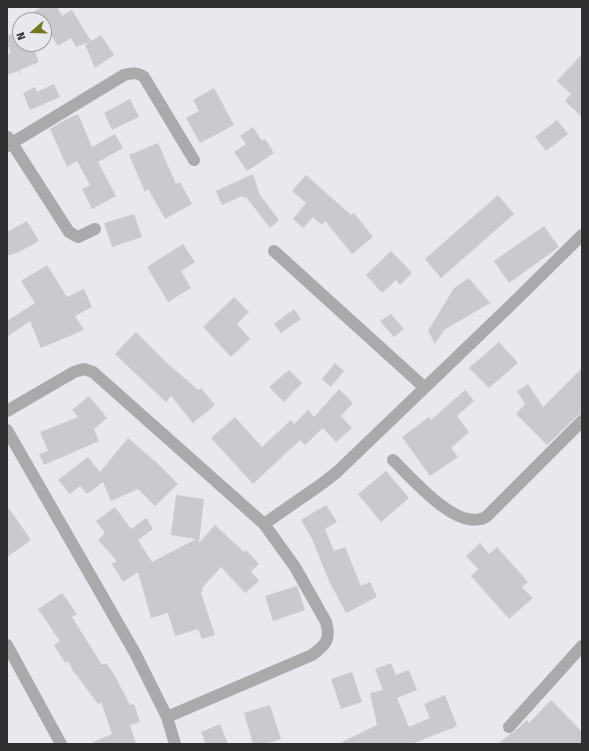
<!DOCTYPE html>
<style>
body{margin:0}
#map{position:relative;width:589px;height:751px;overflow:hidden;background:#e9e8ee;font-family:"Fira Sans",sans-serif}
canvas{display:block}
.frame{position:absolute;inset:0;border:8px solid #303032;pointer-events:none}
.north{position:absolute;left:12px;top:12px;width:40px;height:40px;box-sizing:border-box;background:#e9e8ee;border:1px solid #9f9ea3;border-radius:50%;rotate:250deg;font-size:11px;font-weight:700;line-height:16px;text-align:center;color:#303032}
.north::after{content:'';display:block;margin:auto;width:14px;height:18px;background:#71761f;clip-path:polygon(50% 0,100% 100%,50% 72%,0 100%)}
</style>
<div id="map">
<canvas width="589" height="751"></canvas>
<div class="frame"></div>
<div class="north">N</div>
</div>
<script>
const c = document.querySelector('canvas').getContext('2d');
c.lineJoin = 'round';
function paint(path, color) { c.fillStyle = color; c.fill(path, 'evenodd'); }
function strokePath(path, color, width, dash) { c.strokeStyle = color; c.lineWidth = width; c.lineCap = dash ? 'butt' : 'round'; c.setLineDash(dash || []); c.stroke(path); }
paint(new Path2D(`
 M 42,7 L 57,7 L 62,16 L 72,10 L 91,41 L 101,35 L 114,55 L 95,68 L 85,45 L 90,42 L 76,47 L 71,38 L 58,46 L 48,30 L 44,33 L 44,20 L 38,20 L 33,12 Z
 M 20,31 L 20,44 L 24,44 L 26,48 L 32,45 L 39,62 L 20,70 L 20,75 L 18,71 L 7,75 L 7,54 L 11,53 L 7,44 L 7,36 Z
 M 582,54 L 582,117 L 565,101 L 571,94 L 557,81 Z
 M 54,84 L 60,97 L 30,110 L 23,93 L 35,87 L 37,92 Z
 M 214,88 L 234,125 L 200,143 L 186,118 L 199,111 L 193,100 Z
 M 130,99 L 139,117 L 112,130 L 104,113 Z
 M 78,114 L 92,147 L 115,134 L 123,148 L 98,162 L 116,196 L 92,209 L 82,189 L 90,185 L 77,161 L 67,167 L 50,129 L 65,120 Z
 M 557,120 L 568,134 L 546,151 L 535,137 Z
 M 253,127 L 262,141 L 265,139 L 274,153 L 247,171 L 234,152 L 246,144 L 240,136 Z
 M 158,143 L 176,184 L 180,182 L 192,204 L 165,219 L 148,189 L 145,192 L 129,155 Z
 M 253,174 L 260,195 L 279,220 L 270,228 L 246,197 L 243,198 L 242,196 L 222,205 L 216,191 Z
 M 306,175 L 351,215 L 354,213 L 373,237 L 352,254 L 325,221 L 322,225 L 313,217 L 303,228 L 293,219 L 306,203 L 292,191 Z
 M 498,195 L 514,214 L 441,278 L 425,259 Z
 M 134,214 L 142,237 L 112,247 L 104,223 Z
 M 27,221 L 39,241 L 19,252 L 7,256 L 7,232 Z
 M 544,226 L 559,247 L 509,283 L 494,261 Z
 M 183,244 L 195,262 L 181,271 L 191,288 L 168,302 L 147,267 Z
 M 391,251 L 412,273 L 400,285 L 396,280 L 382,293 L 366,275 Z
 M 47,265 L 67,297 L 84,289 L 92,307 L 75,316 L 84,330 L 41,348 L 30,321 L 7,337 L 7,321 L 35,303 L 21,281 Z
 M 469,278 L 490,303 L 444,330 L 435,344 L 428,331 L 454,288 Z
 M 234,297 L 249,312 L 237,324 L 250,339 L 231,357 L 203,327 Z
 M 294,309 L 301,319 L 281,333 L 274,324 Z
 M 391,314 L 404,329 L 394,337 L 380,321 Z
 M 136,332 L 166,362 L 198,390 L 201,388 L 215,405 L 193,423 L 171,396 L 166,402 L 138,376 L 115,354 Z
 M 499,342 L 518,363 L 489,388 L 469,368 Z
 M 335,363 L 344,371 L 331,387 L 322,379 Z
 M 582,368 L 582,414 L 577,416 L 547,445 L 516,414 L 525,404 L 517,391 L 528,384 L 543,407 Z
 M 289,370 L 302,383 L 284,402 L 269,387 Z
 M 339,389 L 353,403 L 341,416 L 352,428 L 336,442 L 323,428 L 305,445 L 300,440 L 253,484 L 211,438 L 235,417 L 262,447 L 291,420 L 294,424 L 308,410 L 314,417 Z
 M 465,390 L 474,401 L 457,416 L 469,432 L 451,448 L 458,457 L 430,476 L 402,437 L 429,417 L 431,420 Z
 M 89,396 L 107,418 L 94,429 L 99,441 L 44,465 L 39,454 L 48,451 L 40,432 L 78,417 L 72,410 Z
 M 128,438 L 156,462 L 178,484 L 155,506 L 138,489 L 111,501 L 103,482 L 87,494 L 80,486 L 70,494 L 58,480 L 88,457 L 100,472 Z
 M 386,471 L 409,498 L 381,522 L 358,494 Z
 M 176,495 L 204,499 L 199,543 L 215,525 L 244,552 L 246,550 L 259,564 L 251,571 L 259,581 L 245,593 L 221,567 L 202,588 L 203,592 L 201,593 L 215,635 L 202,639 L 198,629 L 175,636 L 168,613 L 151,618 L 138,572 L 123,582 L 112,564 L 117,561 L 98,540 L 105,533 L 96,521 L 115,507 L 131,529 L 146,518 L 153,529 L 138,540 L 152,562 L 196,539 L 171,535 Z
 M 326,505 L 337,522 L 325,529 L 334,551 L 345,547 L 361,586 L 370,582 L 377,597 L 346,613 L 329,581 L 312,539 L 301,520 Z
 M 7,506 L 31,540 L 7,557 Z
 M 480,543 L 489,554 L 497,547 L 528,582 L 522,587 L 533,598 L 509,619 L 471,576 L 478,569 L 466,556 Z
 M 297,586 L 305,610 L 273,621 L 265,596 Z
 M 62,593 L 77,614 L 72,617 L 102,665 L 106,663 L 114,674 L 130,705 L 134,704 L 140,722 L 130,725 L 136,744 L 89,744 L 112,734 L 101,702 L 98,704 L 75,673 L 74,673 L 68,661 L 65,663 L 54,645 L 60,641 L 38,609 Z
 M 391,663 L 396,675 L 409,670 L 417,690 L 397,698 L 409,727 L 430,718 L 424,704 L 445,695 L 457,726 L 412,744 L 338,744 L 377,725 L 370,693 L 383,690 L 375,669 Z
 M 352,672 L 362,702 L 341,709 L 331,679 Z
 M 551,700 L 582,732 L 582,744 L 498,744 L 510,734 L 514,732 L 527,720 L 529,723 Z
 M 270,705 L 281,739 L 265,744 L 253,744 L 244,713 Z
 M 220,724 L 228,744 L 206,744 L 201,732 Z`), '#c9c9ce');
strokePath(new Path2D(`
 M 8,137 L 69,232 L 78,237 L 95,229
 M 7,146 L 124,75 C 133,73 137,72 144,77 L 194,160
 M 274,251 L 424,387
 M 7,411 L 74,372 L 84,369 L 93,372 L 264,524 L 295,567 L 326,622 C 331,639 326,645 312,655 L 167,717
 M 7,430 L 135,653 L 167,717 L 175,744
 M 393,460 C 412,478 452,526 480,519 C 483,519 486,517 488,515 L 582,421
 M 264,524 L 323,483 L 337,472 L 513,303 L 582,235
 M 7,645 L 61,744
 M 509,727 L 582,646`), '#aaaaac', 12);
</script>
